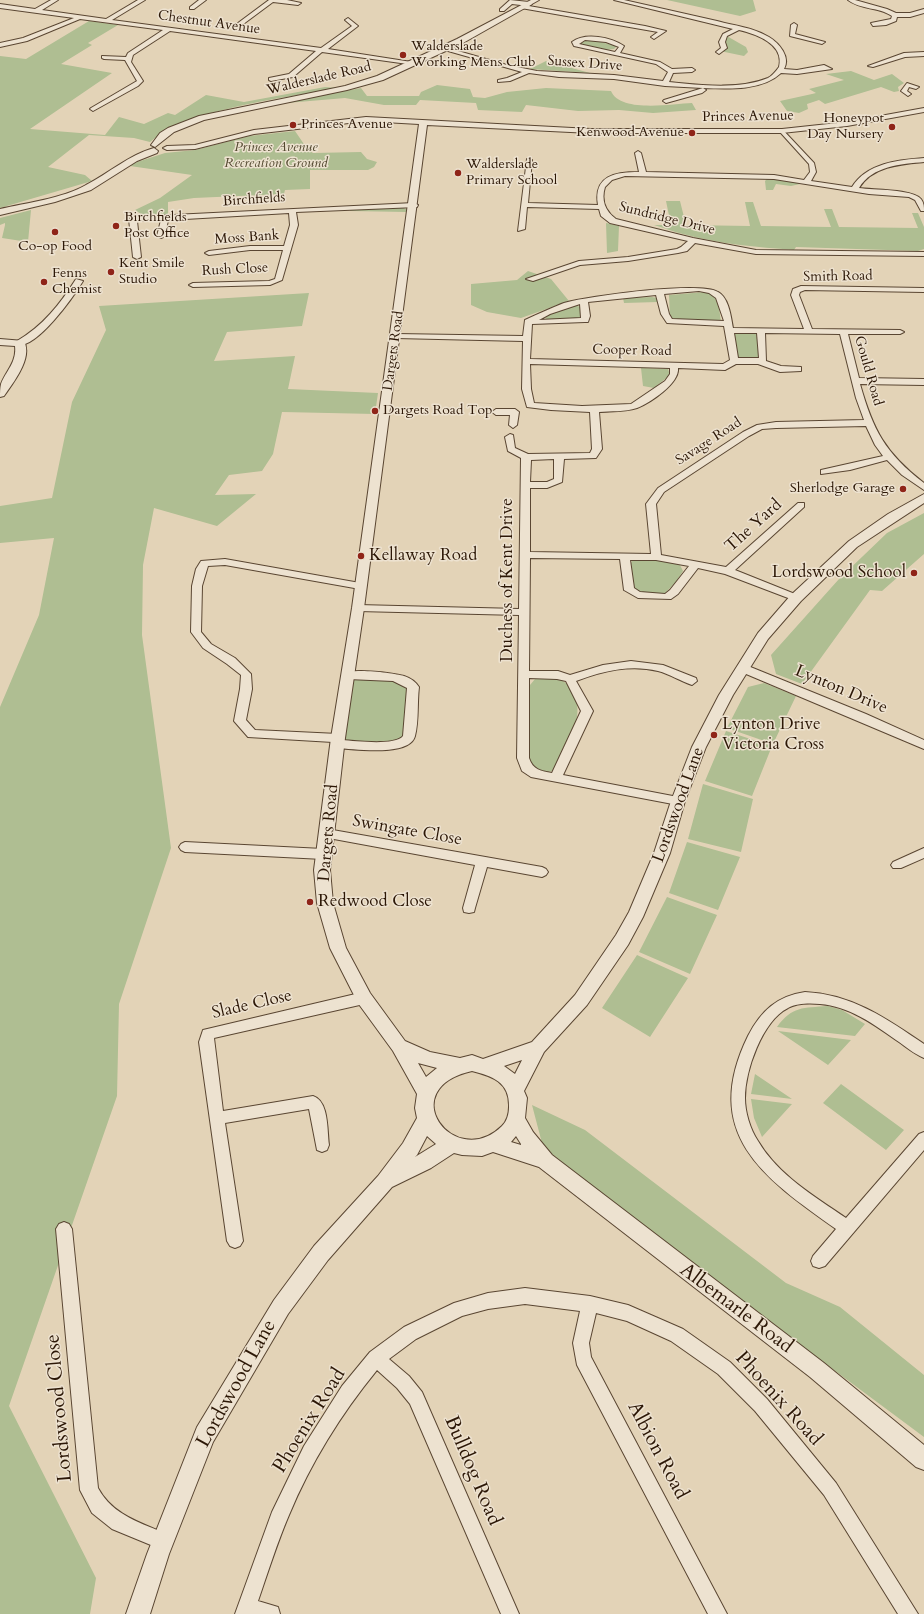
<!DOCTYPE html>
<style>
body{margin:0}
canvas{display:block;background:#e3d3b7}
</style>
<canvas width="924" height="1614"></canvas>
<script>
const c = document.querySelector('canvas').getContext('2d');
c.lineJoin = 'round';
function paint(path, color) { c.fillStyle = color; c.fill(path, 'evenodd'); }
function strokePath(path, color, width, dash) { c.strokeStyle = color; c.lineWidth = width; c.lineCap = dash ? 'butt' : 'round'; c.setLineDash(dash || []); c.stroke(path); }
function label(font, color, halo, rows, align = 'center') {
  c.font = font + ' Cardo,serif'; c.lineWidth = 3; c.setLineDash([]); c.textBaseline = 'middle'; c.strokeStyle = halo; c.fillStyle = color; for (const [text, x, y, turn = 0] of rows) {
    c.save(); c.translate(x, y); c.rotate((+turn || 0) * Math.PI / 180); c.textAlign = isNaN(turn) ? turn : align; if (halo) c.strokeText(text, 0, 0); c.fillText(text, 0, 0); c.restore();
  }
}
paint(new Path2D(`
 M 667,0 L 753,0 L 756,11 L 740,16 Z
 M 89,21 L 118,25 L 88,43 L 92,45 L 61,64 L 112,73 L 30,129 L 105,135 L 119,117 L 144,124 L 168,113 L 175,115 L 206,95 L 244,102 L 325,87 L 339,88 C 285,98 191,108 150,142 L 134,138 L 89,135 L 48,167 L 85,175 L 92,181 L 0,208 L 0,56 L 26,59 Z
 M 725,35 L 746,47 L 748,52 L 744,56 L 720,51 Z
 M 589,39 L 617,46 L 614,49 L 605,50 L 578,44 L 578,41 Z
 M 546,61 L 590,73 L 530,69 Z
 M 851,71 L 874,80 L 892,74 L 904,83 L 898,87 L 899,91 L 894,92 L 881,87 L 825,104 L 819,100 L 807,104 L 808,109 L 799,113 L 787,111 L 780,101 L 812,94 L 816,93 L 809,89 L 844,80 L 826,74 Z
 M 437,85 L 470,89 L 473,97 L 485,98 L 507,92 L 546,88 L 611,91 C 620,113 671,104 692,103 L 696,110 L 653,113 L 619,110 L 578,111 L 526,105 L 522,112 L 478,110 L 476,103 L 420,100 L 416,105 L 384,105 L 345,98 L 275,104 L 361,88 L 367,96 L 419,96 L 421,92 Z
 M 295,131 L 308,150 L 313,153 L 361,152 L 367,159 L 377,162 L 374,167 L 368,170 L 310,170 L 310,189 L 285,190 L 284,194 L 194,198 L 168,202 L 168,215 L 144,216 L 135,210 L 160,198 L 192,175 L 130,166 L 134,163 L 165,153 L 195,150 L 249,136 Z
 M 767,179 L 801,182 L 800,184 L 791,186 L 776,184 L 773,190 L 766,190 L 765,181 Z
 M 666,201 L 680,201 L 686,225 L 750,226 L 745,202 L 753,202 L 761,226 L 831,227 L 824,209 L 832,209 L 839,227 L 918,228 L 912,213 L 918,213 L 924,227 L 924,249 L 918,251 L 796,247 L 794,250 C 757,247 719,244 683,234 C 674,232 665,228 654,225 L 671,225 Z
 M 401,207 L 408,210 L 406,212 L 350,211 L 351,208 Z
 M 31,210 L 28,242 L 2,238 L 5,225 L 5,223 L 0,225 L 0,218 Z
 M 606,223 L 619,226 L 618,251 L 607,253 Z
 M 528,271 L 551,279 L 569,301 L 521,318 L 487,312 L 471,305 L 471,284 L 517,280 Z
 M 705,292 C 719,295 719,308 721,321 L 682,322 L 670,319 L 669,295 Z
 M 309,293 L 302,326 L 227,332 L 214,361 L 295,356 L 288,389 L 378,393 L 375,414 L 282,412 L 273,454 L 262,471 L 229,475 L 215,495 L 256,494 L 217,526 L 154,508 L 143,565 L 142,635 L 171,848 L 119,1004 L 117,1096 L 9,1406 L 96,1578 L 90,1614 L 0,1614 L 0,707 L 39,615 L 54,538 L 0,543 L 0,506 L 52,498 L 72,402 L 106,330 L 99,306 Z
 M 652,297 L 657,298 L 658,302 L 624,303 L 623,298 Z
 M 575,305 L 583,308 L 582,319 L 549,320 L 545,318 L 547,315 Z
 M 752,332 L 756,334 L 762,356 L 761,359 L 740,359 L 735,357 L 733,333 Z
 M 641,368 L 668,369 L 670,375 L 654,388 L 643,386 Z
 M 924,513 L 924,554 L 882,591 L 870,590 L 802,684 L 776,674 L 771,655 L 839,579 L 887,533 Z
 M 633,559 C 650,559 664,561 680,565 L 683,571 L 676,582 L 663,595 L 645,593 L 634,589 L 633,586 L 631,563 Z
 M 348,675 L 409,682 L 405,742 L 337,744 Z
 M 535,679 C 544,679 555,677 563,681 C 568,684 570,688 573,693 C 587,716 565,747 555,770 C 540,775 536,772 529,759 L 530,685 Z
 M 764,683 L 796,696 L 773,744 L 727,728 L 748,687 Z
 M 726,731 L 772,746 L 752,796 L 705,781 Z
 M 703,784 L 753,799 L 741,852 L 688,839 Z
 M 687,842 L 740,857 L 718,910 L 669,893 Z
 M 667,897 L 717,915 L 690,974 L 639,952 Z
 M 637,955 L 688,978 L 650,1037 L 602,1008 Z
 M 828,1006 L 842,1010 L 865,1024 L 855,1036 L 777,1027 C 792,1006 803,1008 828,1006 Z
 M 778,1031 L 851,1040 L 828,1065 Z
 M 755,1074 L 792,1099 L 751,1094 Z
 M 841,1084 L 904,1130 L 886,1150 L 823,1103 Z
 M 751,1099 L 792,1104 L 762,1137 L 754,1118 Z
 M 532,1105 L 585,1130 L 786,1283 L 840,1307 L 924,1375 L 924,1437 L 663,1243 L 543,1147 Z`), '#afbe92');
const minor = new Path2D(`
 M 51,0 L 58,0 L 42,10 L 106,19 L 138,0 L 145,0 L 112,20 L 321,48 L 352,26 L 345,20 L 348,18 L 358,26 L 328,49 L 418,63 L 415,65 L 322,52 L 293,77 L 271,81 L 269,80 L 269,78 L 289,74 L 316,51 L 170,31 L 133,55 L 131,62 L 143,81 L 138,86 L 93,111 L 90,109 L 91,108 L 137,81 L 125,60 L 104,59 L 102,58 L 102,56 L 126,57 L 128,53 L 163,30 L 80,19 L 27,41 L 0,47 L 0,43 L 23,38 L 74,18 L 0,8 L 0,4 L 35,9 Z
 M 199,0 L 206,0 L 194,9 L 190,9 L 190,7 Z
 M 269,0 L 287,0 L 301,3 L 298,5 L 273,2 L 242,25 L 238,25 L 238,23 Z
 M 510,0 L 529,2 L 532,4 L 529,6 L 512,4 L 504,11 L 500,11 L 500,9 Z
 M 614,0 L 624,0 C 655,7 686,14 717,21 C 735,26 752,27 769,37 C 779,43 791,57 784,69 L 797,70 L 824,65 L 832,69 L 797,74 L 781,73 C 762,91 728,89 703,88 L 706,90 L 702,93 L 666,103 L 663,101 L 664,100 L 703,88 L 665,86 L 614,79 L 559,77 L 529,73 L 510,81 L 498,82 L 498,80 L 507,78 L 522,72 L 441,49 L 444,47 L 507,65 L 537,71 L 614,75 L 663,81 L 668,72 L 656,64 L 574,46 L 572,42 C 585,32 611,37 624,46 L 620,53 L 660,62 L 672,69 L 692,68 L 695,70 L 692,72 L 673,73 L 669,82 C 700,85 738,90 768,78 C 772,76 776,71 779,67 C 785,44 756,34 739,30 L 727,36 L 725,42 L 727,48 L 719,54 L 716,52 L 721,48 L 719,42 L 723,34 L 733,29 ZM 585,40 L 606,42 L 619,47 L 615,52 L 579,44 Z
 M 848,0 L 855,0 L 887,9 L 896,13 L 910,13 L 924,9 L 924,13 L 910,17 L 897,17 L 896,21 L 886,25 L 873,26 L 871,23 L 891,19 L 892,16 C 879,7 861,10 848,0 Z
 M 523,5 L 645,26 L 666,31 L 654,39 L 651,37 L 658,32 L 521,8 Z
 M 794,23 L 797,25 L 795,34 L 825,42 L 822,44 L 790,36 L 791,25 Z
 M 924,52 L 924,56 L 905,57 L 873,67 L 868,66 L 904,53 Z
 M 907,83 L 919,87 L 916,89 L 909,87 L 907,91 L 911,94 L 908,96 L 901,91 Z
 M 782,129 L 814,163 L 816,172 L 811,181 L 852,187 C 867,163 898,160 924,158 L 924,162 C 901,164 872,166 859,188 C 873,190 913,189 921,199 C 924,203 924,207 924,211 L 921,211 L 915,200 L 909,197 L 869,194 L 774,179 L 625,176 L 612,180 L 605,187 C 601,200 605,211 616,219 L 693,238 L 756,250 L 924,252 L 924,256 L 756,254 L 695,243 L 687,251 L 678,253 L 628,261 L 580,265 L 533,281 L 526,279 L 579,261 L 628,257 L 677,249 L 681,247 L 688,241 L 610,223 L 601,216 L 599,209 L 527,207 L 525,229 L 518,231 L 527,159 L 532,160 L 528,203 L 598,205 C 593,175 616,172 639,172 L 635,153 L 638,151 L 641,153 L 646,172 L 774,175 L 804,180 L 810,172 L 809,164 L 780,132 L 780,130 Z
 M 414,203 L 418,205 L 417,207 L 296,212 L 298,225 L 282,280 L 270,285 L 193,287 L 189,285 L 193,283 L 269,281 L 275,279 L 283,250 L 250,250 L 209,255 L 205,253 L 209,251 L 250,246 L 284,246 L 290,225 L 289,213 L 168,220 L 165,236 L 161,238 L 157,236 L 161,220 L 137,221 L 141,257 L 137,259 L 133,257 L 129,219 L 133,217 Z
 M 76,279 L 83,281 C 74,296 37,349 17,345 L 17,341 C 43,326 60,304 76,279 Z
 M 801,286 L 924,288 L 924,292 L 805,290 L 800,292 L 799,295 L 812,329 L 900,330 L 904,332 L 900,334 L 848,334 L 859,378 L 924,379 L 924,385 L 860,384 C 873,430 885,453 924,483 L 924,490 L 902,475 L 887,460 L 850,470 L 821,474 L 821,470 L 883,456 L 875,445 L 866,426 L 776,428 L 762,429 L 749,436 L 664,492 L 656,504 L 661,555 L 726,567 L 798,503 L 804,503 L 804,507 L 735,570 L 800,596 L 801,598 L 796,601 L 725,574 L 698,568 L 678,594 L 671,599 L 638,598 L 624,590 L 620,559 L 530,558 L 529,671 L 558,671 L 570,675 L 603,665 L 631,661 L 663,665 L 696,678 L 697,681 L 692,685 C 680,681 670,674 658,671 C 630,664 603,671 576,681 L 593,711 L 563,775 L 678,797 L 682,798 L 684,801 L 682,804 L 678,805 L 531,777 L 522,771 L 517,758 L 519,615 L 358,611 L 353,608 L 358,605 L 519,609 L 521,458 L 508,451 L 505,437 L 510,434 L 513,435 L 515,448 L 528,454 L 590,453 L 592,449 L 590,412 L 551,410 L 527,407 L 522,389 L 523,341 L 396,338 L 392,336 L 396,334 L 523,336 L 525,320 C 538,314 551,308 564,303 C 589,296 699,281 718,292 C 729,298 731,317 733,328 L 804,329 L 791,295 L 793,289 ZM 699,291 L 709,293 L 716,298 L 724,321 L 672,319 L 669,314 L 664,294 ZM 656,295 L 661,314 L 667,323 L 724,326 L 730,360 L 723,364 L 530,359 L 532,324 L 585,322 L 588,322 L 590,316 L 588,302 ZM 580,304 L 581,318 L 539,320 L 550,314 ZM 734,333 L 757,333 L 759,358 L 738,358 ZM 765,333 L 840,334 L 856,398 L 864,420 L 776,422 L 757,425 L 743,432 L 658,488 L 646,504 L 651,554 L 530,552 L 530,488 L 547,488 L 562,482 L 564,459 L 596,458 L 602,449 L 599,412 C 611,411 625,412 637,408 C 650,403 680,383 678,368 L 725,370 L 736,364 L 758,364 L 780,372 L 801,371 L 801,367 L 781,366 L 766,361 ZM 530,364 L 670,368 L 670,374 L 665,381 L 631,404 L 582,406 L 534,403 L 531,389 ZM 554,459 L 554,479 L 547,482 L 530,482 L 531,460 ZM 630,560 L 656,560 L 689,566 L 670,590 L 665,594 L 640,592 L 634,588 ZM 529,678 L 557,679 L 566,681 L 581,711 L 552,773 C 541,771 533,770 529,758 Z
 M 515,409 L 519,412 L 517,425 L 513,428 L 509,425 L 510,415 L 496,415 L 492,412 L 496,409 Z
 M 225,559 L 360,583 L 365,586 L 360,589 L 225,565 L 208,566 L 202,586 L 201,632 L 211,644 L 235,658 L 251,674 L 252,689 L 246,720 L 255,730 L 338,734 L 342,735 L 344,738 L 342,740 C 356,741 395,746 403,736 L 407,688 L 393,681 L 348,679 L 343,675 C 348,667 394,673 404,676 C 410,678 415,681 419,687 C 417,703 419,721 415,736 C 410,757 354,749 337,748 L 333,747 L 331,744 L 333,742 L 248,737 L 234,721 L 240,689 L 241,675 L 227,664 L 203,648 L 191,632 L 192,586 L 196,569 L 201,561 Z
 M 743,664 L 866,714 L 924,740 L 924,749 L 739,671 L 738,668 Z
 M 327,829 L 542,867 L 546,869 L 548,872 L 546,875 L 542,877 L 487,867 L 475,908 L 474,912 L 469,913 L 464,912 L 463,908 L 475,865 L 323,837 L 321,834 L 323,831 Z
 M 185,842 L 323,849 L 327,851 L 329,854 L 327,857 L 323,859 L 185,852 L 181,850 L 179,847 L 181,844 Z
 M 924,848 L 924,858 L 901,868 L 893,868 L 891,865 L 893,862 Z
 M 364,992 L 369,994 L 371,998 L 369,1002 L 364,1004 L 214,1038 L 223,1111 L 313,1096 C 329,1101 327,1130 329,1145 L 327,1150 L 322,1152 L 317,1150 L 309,1109 L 225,1123 L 243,1241 L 240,1246 L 235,1248 L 230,1246 L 227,1241 L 199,1042 L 203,1030 Z
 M 805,992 C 852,994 887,1019 924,1044 L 924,1058 C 914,1054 905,1046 896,1040 C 874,1024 848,1006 820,1004 C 810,1003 797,1003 788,1008 C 762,1021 745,1071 745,1098 C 745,1112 750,1129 758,1141 C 778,1175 814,1196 846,1218 L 919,1134 L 924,1132 L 924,1150 L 825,1266 L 819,1268 L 813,1266 L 811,1261 L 813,1256 L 836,1229 C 764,1178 700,1134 748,1036 C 761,1011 777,996 805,992 Z
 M 64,1222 L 69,1224 L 72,1229 L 98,1488 C 113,1516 142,1523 169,1535 L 172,1541 L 169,1547 L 163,1550 L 112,1529 L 92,1513 L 80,1490 L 56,1229 L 59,1224 Z
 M 525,1288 L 590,1296 L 628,1305 L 683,1329 L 730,1362 L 767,1399 L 836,1483 L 918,1614 L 898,1614 L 824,1495 L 755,1411 L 718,1374 L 671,1341 L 627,1321 L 596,1313 L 589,1343 L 591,1357 L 727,1614 L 708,1614 L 577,1365 L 573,1343 L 580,1311 L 525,1304 L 488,1309 L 462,1316 L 416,1339 L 389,1359 L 409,1376 L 422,1392 L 519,1614 L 501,1614 L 410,1404 L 397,1388 L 377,1370 C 341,1414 311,1462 289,1515 C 277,1543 268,1572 258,1601 L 278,1607 L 280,1614 L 235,1614 L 272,1512 L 304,1446 L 342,1386 L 370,1352 L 404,1327 L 454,1303 L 488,1293 Z`);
const tertiary = new Path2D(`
 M 531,0 L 539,0 L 463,43 L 383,80 L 347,90 L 204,120 L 174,132 L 155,147 L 151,145 L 160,133 L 168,128 L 199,116 L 345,86 L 377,76 L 457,39 Z
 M 924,108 L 924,112 L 847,126 L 782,133 L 591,133 L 427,125 L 364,608 L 345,738 L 330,870 L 333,903 L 346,948 L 370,993 L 405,1041 L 430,1052 L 460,1058 L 472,1055 L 483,1059 L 532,1042 L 575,995 L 616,935 L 629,912 L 654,853 L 671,801 L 692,747 L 719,695 L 758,633 L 791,595 L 849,541 L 888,514 L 924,494 L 924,503 L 857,547 L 801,601 L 768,639 L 733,695 L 706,747 L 685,801 L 670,853 L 643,917 L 628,945 L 587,1005 L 544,1052 L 524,1091 L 527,1098 L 525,1118 L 533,1132 L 552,1155 L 824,1363 L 924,1445 L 924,1470 L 916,1467 L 810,1377 L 539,1167 L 493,1152 L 482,1156 L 462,1155 L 454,1153 L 431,1168 L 392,1187 L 328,1260 L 288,1314 L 213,1442 L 169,1554 L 150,1614 L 126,1614 L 147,1554 L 197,1427 L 274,1300 L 314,1246 L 378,1176 L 403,1143 L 417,1118 L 415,1108 L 417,1094 L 393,1051 L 358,1003 L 330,948 L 317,903 L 314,870 L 331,738 L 352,608 L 419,124 L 366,121 L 254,134 L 195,149 L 167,150 L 163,148 L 167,146 L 195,145 L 254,130 L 366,117 L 591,129 L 782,129 L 847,122 ZM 522,1060 L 515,1074 L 504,1066 ZM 418,1063 L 437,1068 L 426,1077 ZM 472,1071 C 492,1076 510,1082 509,1107 C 509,1114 507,1121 502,1126 C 455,1172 392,1089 472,1071 ZM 427,1136 L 436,1144 L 415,1157 L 417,1155 ZM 516,1136 L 521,1144 L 521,1145 L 511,1142 Z
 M 154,148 L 158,151 L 157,153 L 137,161 L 91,190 L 55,202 L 0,215 L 0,209 C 26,203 64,198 86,185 C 109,173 129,155 154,148 Z
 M 0,339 L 24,341 C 33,358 13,383 4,396 L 0,397 C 0,393 0,388 1,384 C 6,371 17,362 15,346 L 0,345 Z`);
strokePath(minor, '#5a4632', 2);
strokePath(tertiary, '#5a4632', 2);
paint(minor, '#ede2d0');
paint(tertiary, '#ede2d0');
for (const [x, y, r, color] of [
 [403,55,4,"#8f2418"],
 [293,125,4,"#8f2418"],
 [892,127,4,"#8f2418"],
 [692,133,4,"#8f2418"],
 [458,173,4,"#8f2418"],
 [116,226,4,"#8f2418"],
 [55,232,4,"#8f2418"],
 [111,272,4,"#8f2418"],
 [44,282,4,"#8f2418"],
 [375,411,4,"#8f2418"],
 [903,489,4,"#8f2418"],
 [361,556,4,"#8f2418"],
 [914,573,4,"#8f2418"],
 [714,735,4,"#8f2418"],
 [310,902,4,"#8f2418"]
]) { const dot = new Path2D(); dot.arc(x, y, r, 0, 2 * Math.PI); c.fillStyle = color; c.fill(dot); strokePath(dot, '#ede2d0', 1.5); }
label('14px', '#2c1706', '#ede2d0', [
 ["Chestnut Avenue",209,23,8],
 ["Sussex Drive",585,64,4],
 ["Walderslade Road",319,79,-13],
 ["Princes Avenue",748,117,-1],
 ["Birchfields",254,200,-4],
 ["Sundridge Drive",667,219,14],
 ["Moss Bank",247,238,-4],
 ["Rush Close",235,270,-3],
 ["Smith Road",838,277,-1],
 ["Dargets Road",394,351,-82],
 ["Cooper Road",632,351,1],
 ["Gould Road",868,371,74],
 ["Savage Road",709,442,-33]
]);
label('14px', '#2c1706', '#ede2d0', [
 ["Walderslade",411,47],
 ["Working Mens Club",411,63],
 ["Honeypot",884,119,"right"],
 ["Day Nursery",884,135,"right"],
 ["Princes Avenue",301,125],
 ["Kenwood Avenue",684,133,"right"],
 ["Walderslade",466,165],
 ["Primary School",466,181],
 ["Birchfields",124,218],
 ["Post Office",124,234],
 ["Co-op Food",55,247,"center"],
 ["Kent Smile",119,264],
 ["Studio",119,280],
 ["Fenns",52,274],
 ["Chemist",52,290],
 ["Dargets Road Top",383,411],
 ["Sherlodge Garage",895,489,"right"]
], 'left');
label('italic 14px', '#534930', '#ede2d0', [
 ["Princes Avenue",276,148],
 ["Recreation Ground",276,164]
]);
label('17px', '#2c1706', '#ede2d0', [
 ["The Yard",754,526,-42],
 ["Duchess of Kent Drive",508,580,-90],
 ["Lynton Drive",841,690,23],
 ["Lordswood Lane",679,805,-70],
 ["Swingate Close",407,831,10],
 ["Dargets Road",329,833,-85],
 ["Slade Close",252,1005,-13]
]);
label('17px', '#2c1706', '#ede2d0', [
 ["Kellaway Road",369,556],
 ["Lordswood School",906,573,"right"],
 ["Lynton Drive",722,725],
 ["Victoria Cross",722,745],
 ["Redwood Close",318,902]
], 'left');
label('20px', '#2c1706', '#ede2d0', [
 ["Albemarle Road",736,1309,37],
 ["Lordswood Lane",237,1384,-61],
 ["Phoenix Road",778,1399,48],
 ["Lordswood Close",60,1408,-95],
 ["Phoenix Road",310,1421,-58],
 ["Albion Road",657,1451,62],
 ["Bulldog Road",472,1471,67]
]);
</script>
